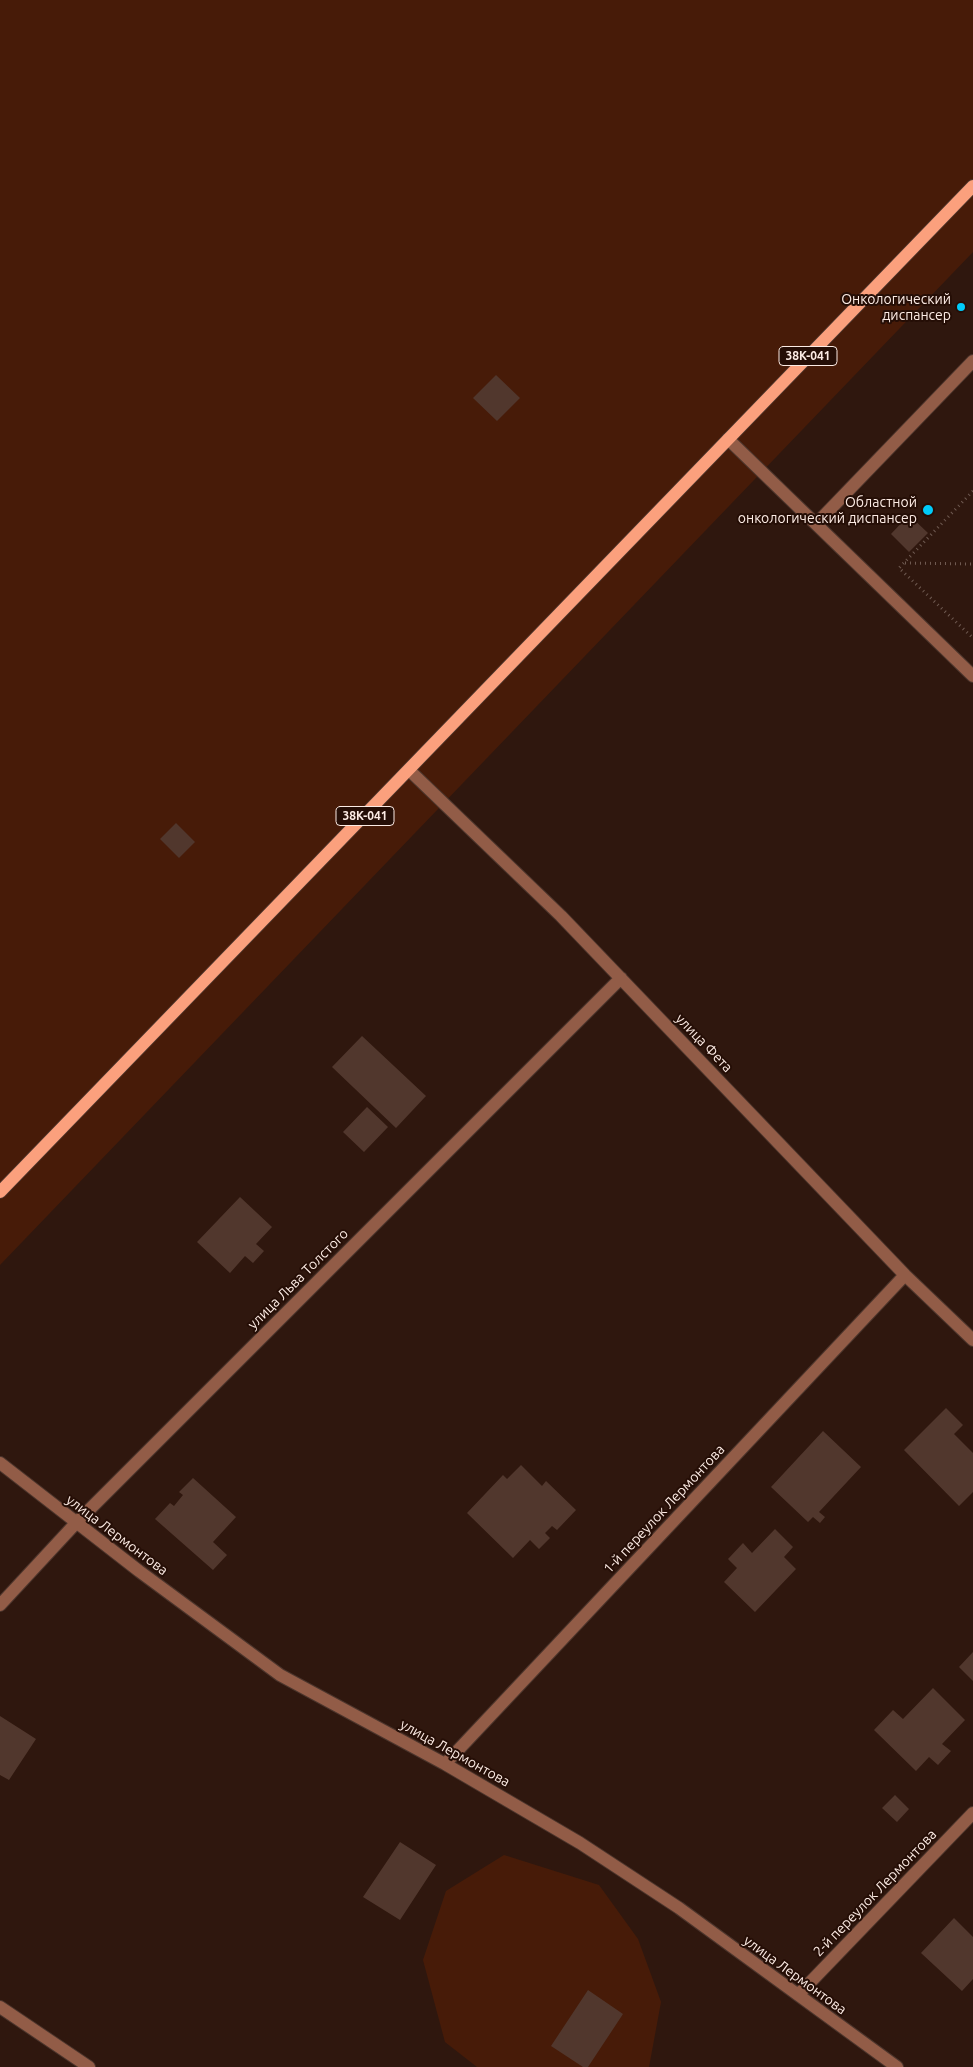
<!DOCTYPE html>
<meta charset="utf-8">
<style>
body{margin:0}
canvas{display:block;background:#2f170e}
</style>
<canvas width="973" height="2067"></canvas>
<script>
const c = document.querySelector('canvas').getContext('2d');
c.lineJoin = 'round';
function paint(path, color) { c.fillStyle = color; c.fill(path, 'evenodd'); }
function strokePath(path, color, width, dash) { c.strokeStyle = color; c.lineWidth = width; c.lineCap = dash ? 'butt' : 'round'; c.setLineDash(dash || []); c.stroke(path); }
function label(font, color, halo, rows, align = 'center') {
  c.font = font + ' Ubuntu,sans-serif'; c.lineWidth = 4; c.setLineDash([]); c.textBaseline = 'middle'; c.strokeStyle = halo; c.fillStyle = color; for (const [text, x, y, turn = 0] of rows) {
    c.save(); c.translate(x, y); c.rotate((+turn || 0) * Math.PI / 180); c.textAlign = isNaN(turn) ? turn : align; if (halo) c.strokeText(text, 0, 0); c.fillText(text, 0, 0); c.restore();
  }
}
paint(new Path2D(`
 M 0,0 L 973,0 L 973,252 L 0,1265 Z
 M 504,1855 L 599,1885 L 638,1939 L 661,2002 L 649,2067 L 477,2067 L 445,2042 L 423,1960 L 446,1891 Z`), '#471b08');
paint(new Path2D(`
 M 496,375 L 520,398 L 497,421 L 473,398 Z
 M 909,515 L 928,533 L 909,552 L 891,534 Z
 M 176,823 L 195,842 L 179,858 L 160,839 Z
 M 362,1036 L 426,1096 L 396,1128 L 332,1067 Z
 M 367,1107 L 388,1127 L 364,1152 L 343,1132 Z
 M 240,1197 L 272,1227 L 256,1244 L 264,1251 L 253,1263 L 245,1256 L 230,1273 L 197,1242 Z
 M 946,1408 L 963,1425 L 954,1434 L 973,1453 L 973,1492 L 959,1506 L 904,1450 Z
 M 823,1431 L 861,1467 L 819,1512 L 825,1517 L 820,1523 L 813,1517 L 808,1522 L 771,1487 Z
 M 521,1465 L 542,1486 L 546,1481 L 576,1510 L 557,1530 L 552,1526 L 545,1533 L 550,1538 L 539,1549 L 530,1540 L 513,1558 L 467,1513 L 503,1475 L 507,1479 Z
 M 193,1478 L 236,1517 L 213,1542 L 227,1555 L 213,1570 L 155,1519 L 170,1503 L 174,1506 L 183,1495 L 179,1492 Z
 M 775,1529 L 793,1547 L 784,1557 L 796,1569 L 755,1612 L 724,1582 L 737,1568 L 728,1559 L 743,1543 L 752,1553 Z
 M 973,1652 L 973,1681 L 959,1667 Z
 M 933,1688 L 965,1720 L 942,1744 L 951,1751 L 938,1765 L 929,1757 L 916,1771 L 874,1730 L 893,1710 L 903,1719 Z
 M 0,1716 L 36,1739 L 9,1780 L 0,1775 Z
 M 895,1795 L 909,1809 L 897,1822 L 882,1808 Z
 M 400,1842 L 436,1865 L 400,1920 L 363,1897 Z
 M 954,1918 L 973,1937 L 973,1979 L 962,1991 L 921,1953 Z
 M 588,1990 L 623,2014 L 588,2067 L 583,2067 L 551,2046 Z`), '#51372d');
const lane = new Path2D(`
 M 728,439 L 973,676
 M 816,524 L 973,361`);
const street = new Path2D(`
 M 409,770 L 561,916 L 905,1275 L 973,1340
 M 0,1463 L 139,1571 L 280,1675 L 445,1764 L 580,1843 L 679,1908 L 897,2067
 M 0,1605 L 76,1523 L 621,978
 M 445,1764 L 905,1275
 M 798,1995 L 973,1813
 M 0,2007 L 89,2067`);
const primary = new Path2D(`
 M 0,1192 L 973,186`);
strokePath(lane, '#4c352c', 14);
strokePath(street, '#4c352c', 14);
strokePath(primary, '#4c352c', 14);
strokePath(new Path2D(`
 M 973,491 L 899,568 L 973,638
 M 905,563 L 973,564`), '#6f5a51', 3, [1, 4]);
strokePath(lane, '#925c47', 12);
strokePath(street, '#925c47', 12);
strokePath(primary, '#fba07d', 12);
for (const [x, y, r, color] of [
 [961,307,5,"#00cbf9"],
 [928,510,6,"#00cbf9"]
]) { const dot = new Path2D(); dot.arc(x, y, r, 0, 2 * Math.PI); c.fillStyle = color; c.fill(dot); strokePath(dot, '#250e06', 2); }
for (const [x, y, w] of [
 [808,356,58],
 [365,816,58]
]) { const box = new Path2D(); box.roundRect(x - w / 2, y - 9.5, w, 19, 4); c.fillStyle = '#250e06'; c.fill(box); strokePath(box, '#fcebe4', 1); }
label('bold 12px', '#fcebe4', null, [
 ["38К-041",808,356],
 ["38К-041",365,816]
]);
label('14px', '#fcebe4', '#250e06', [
 ["Онкологический",951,299],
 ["диспансер",951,315],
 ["Областной",917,502],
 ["онкологический диспансер",917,518]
], 'right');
label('14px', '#fcebe4', '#250e06', [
 ["улица Фета",704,1043,46],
 ["улица Льва Толстого",298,1279,-45],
 ["1-й переулок Лермонтова",664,1509,-47],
 ["улица Лермонтова",117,1535,37],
 ["улица Лермонтова",455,1753,29],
 ["2-й переулок Лермонтова",875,1893,-46],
 ["улица Лермонтова",795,1975,36]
]);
</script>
